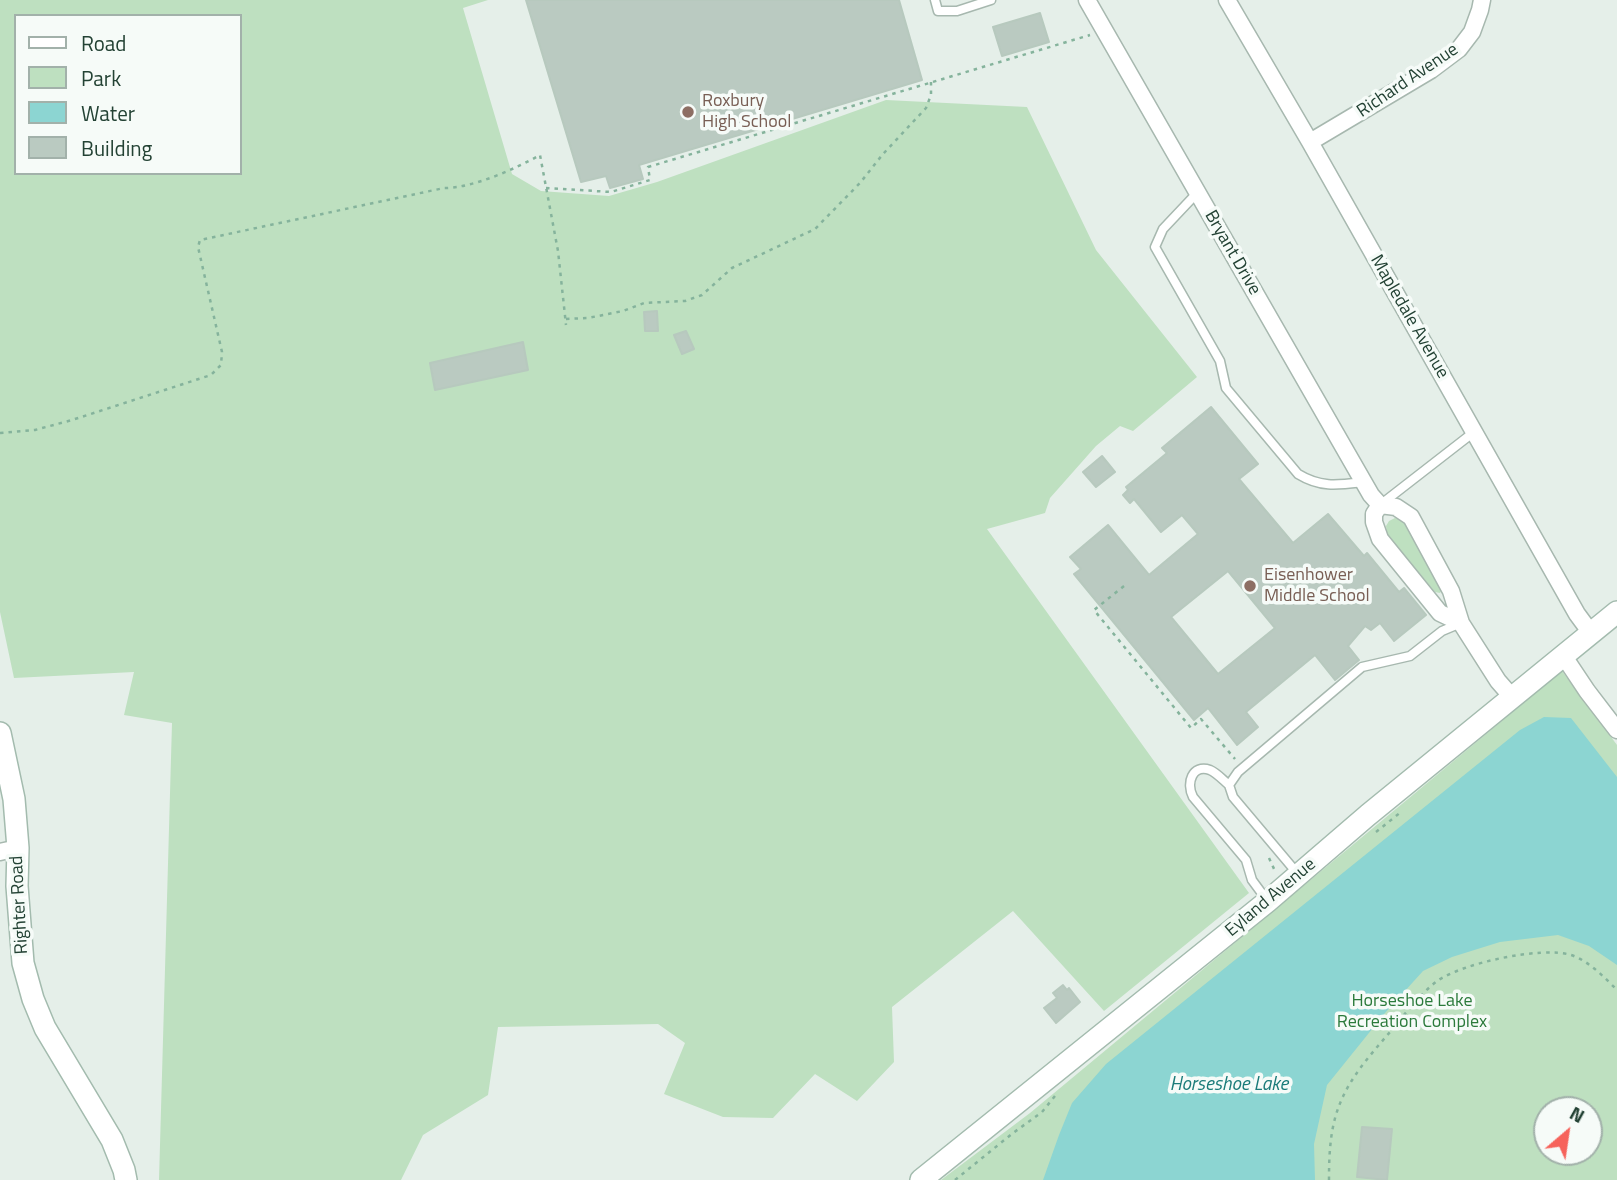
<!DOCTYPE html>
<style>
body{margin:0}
#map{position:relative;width:1617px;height:1180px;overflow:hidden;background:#e5efe9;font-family:"Titillium Web",sans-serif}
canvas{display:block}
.legend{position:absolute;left:14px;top:14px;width:228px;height:161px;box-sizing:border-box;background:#f6fbf8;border:2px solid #a2b1aa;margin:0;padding:9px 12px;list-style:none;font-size:21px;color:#234234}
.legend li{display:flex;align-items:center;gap:14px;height:35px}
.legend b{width:35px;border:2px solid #a2b1aa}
.north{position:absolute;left:1533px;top:1096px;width:70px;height:70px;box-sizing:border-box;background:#f6fbf8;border:2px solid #a2b1aa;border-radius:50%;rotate:29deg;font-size:19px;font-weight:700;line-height:28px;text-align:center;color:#234234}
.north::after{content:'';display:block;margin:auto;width:24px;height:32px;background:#f6635b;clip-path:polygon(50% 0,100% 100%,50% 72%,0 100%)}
</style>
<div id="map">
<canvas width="1617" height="1180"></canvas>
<ul class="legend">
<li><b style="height:9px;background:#fff"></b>Road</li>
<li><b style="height:19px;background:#bee0c0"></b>Park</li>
<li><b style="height:19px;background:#8cd5d2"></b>Water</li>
<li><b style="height:19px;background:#bacac1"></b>Building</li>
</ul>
<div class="north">N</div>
</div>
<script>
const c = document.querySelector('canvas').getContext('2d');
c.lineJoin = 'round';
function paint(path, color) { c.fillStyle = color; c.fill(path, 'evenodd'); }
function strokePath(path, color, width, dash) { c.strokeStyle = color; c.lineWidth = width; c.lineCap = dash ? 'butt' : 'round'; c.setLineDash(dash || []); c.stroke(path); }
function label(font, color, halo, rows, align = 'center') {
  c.font = font + ' "Titillium Web",sans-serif'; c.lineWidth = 7; c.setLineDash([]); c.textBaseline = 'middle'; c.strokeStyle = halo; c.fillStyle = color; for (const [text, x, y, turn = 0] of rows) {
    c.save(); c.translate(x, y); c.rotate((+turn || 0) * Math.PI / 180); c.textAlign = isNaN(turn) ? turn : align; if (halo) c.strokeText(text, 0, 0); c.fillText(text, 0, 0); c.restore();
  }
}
paint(new Path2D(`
 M 0,0 L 488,0 L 463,8 L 512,174 L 541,191 L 609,196 L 657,182 L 886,100 L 1027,107 L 1096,250 L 1197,377 L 1133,431 L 1120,426 L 1096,446 L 1050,498 L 1045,513 L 987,529 L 1249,893 L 1104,1011 L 1013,911 L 892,1007 L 894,1062 L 857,1101 L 815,1074 L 773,1118 L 723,1117 L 664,1094 L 685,1043 L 658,1024 L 498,1027 L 488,1095 L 423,1135 L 401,1180 L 159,1180 L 172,723 L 124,715 L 134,672 L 14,678 L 0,612 ZM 16,16 L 240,16 L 240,173 L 16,173 Z
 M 1395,518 L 1403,520 L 1406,524 L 1442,589 L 1440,593 L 1435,592 L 1387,535 L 1386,526 L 1389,521 Z
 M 1562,671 L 1617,745 L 1617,1180 L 941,1180 L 1030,1113 ZM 1547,1110 L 1589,1110 L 1589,1152 L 1547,1152 Z`), '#bee0c0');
paint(new Path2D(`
 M 1544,717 L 1571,718 L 1617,777 L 1617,965 L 1589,946 L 1558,935 L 1500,942 L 1452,957 L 1423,971 L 1385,1013 L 1327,1085 L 1314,1144 L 1315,1180 L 1043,1180 L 1059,1135 L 1072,1103 L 1106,1064 L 1520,730 Z`), '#8cd5d2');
const building = new Path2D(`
 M 526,0 L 899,0 L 922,80 L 639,165 L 643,179 L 610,188 L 606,176 L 581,182 Z
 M 1040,13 L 1049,42 L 1002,56 L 993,27 Z
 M 657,311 L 658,331 L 645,331 L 644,312 Z
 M 686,331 L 694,349 L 682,354 L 674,335 Z
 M 523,342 L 528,370 L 435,390 L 430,363 Z
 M 1211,407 L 1258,464 L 1239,479 L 1293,543 L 1328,514 L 1364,556 L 1367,553 L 1399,592 L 1404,588 L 1426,615 L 1394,641 L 1380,623 L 1371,630 L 1365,626 L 1348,646 L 1359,660 L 1335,680 L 1315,655 L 1246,712 L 1258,727 L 1237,745 L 1208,708 L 1194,720 L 1074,574 L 1081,569 L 1070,557 L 1108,525 L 1149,575 L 1198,534 L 1182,515 L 1161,532 L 1134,499 L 1130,503 L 1123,495 L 1128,490 L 1126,487 L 1167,453 L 1162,448 ZM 1228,571 L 1275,628 L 1218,674 L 1171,617 Z
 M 1102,456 L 1115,472 L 1096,487 L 1083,472 Z
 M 1063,985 L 1067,990 L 1069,988 L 1080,1002 L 1056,1023 L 1044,1008 L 1057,998 L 1053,993 Z
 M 1362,1127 L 1392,1129 L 1387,1180 L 1357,1177 Z`);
paint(building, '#bacac1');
strokePath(building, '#b7c9be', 2);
const lane = new Path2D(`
 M 935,0 L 938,11 L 957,11 L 991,0
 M 1197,193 L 1163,229 L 1155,247 L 1220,361 L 1226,388 L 1298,474 C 1321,488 1338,485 1364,482
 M 1380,505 L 1474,432
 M 1229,785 C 1223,780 1217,773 1210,770 C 1192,764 1186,783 1193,797 L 1246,860 L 1252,880 L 1266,899
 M 1297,873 L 1233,797 L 1229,785 L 1238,772 L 1362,667 L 1410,656 L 1442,631 L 1461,623`);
const street = new Path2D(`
 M 1087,0 L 1371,495 L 1380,505 L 1396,507 L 1411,517 L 1451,591 L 1461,623 L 1440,613 L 1380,539 L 1374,522 L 1374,514 L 1380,505
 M 1227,0 L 1310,142 L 1577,614 L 1591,633
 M 1310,142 L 1431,70 L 1459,49 L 1472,32 L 1480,10 L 1482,0
 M 1461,623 L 1498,681 L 1512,697
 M 1563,655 L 1587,691 L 1617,730
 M 0,852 L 18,848`);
const secondary = new Path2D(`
 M 0,733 L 14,799 L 18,848 L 17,886 L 23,963 L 33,999 L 45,1028 L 112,1140 L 124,1170 L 126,1180
 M 921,1180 L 1268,901 L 1368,815 L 1617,612`);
strokePath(lane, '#a7b8af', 11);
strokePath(street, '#a7b8af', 19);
strokePath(secondary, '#a3bbae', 24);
strokePath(new Path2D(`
 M 546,188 L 611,192 L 650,180 L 648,167 L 1090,35
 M 566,319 L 588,318 L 623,311 L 644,303 L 685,301 L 702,295 L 732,268 L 815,229 L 860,183 L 883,154 L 926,108 L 931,95 L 931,82
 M 0,433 L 35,430 L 72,420 L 211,375 L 221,365 L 222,352 L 198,247 L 200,240 L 444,188 C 473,188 515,169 540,155 L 558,251 L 566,325
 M 1124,586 L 1094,610 L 1191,728 L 1201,719 L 1235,759
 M 1376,832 L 1401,812
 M 1269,858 L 1275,871
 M 955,1180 L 1013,1133 L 1042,1112 L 1055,1096
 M 1329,1180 C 1329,1154 1330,1126 1341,1101 C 1352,1075 1372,1053 1390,1032 C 1405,1014 1419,995 1437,981 C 1463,963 1541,946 1571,955 C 1589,961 1604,977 1617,990`), '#85b39c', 2.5, [3.5, 5]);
strokePath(lane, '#fff', 8);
strokePath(street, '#fff', 16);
strokePath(secondary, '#fff', 21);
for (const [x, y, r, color] of [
 [688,112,7,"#8d6e63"],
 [1250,586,7,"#8d6e63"]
]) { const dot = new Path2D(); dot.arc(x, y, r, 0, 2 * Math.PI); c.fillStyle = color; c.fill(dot); strokePath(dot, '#f6fbf8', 2.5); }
label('18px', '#234234', '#f6fbf8', [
 ["Richard Avenue",1408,81,-34],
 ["Bryant Drive",1232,253,60],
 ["Mapledale Avenue",1409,317,60],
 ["Eyland Avenue",1271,898,-40],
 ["Righter Road",20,905,-93]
]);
label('18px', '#785e54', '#f6fbf8', [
 ["Roxbury",702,102],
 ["High School",702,123],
 ["Eisenhower",1264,576],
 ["Middle School",1264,597]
], 'left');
label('18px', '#2b7a3b', '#f6fbf8', [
 ["Horseshoe Lake",1412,1002],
 ["Recreation Complex",1412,1023]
]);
label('italic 19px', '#1a7b79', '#f6fbf8', [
 ["Horseshoe Lake",1229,1085]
]);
</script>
